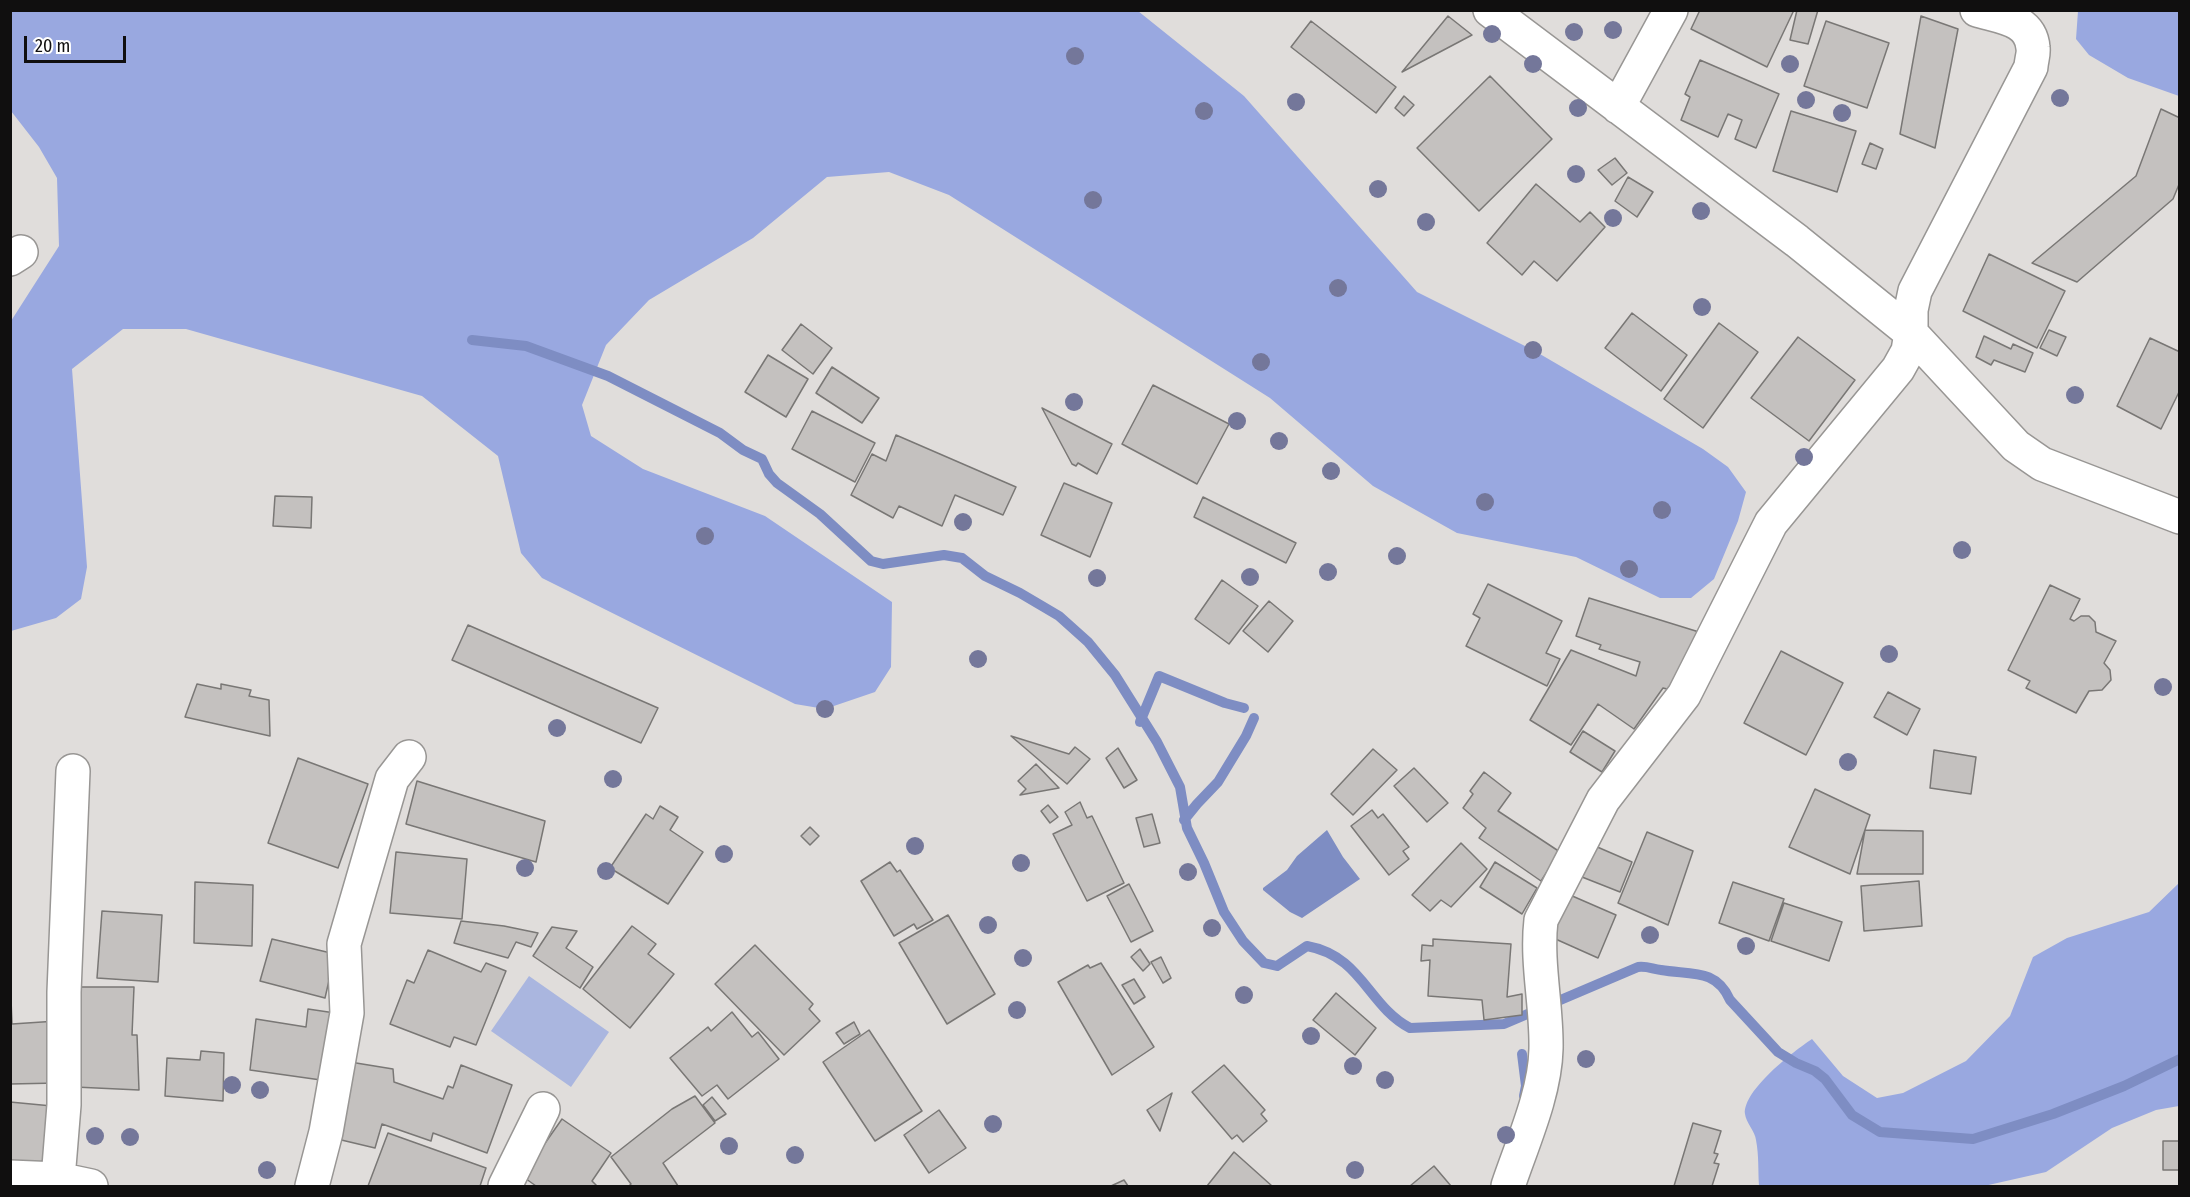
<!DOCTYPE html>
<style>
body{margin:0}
#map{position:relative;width:2190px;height:1197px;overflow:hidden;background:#e0dddb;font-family:"Fira Sans Condensed",sans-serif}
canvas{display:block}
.frame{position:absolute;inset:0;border:12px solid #100f0f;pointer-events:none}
.scale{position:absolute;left:24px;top:36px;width:102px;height:27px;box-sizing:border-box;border:3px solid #100f0f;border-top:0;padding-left:8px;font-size:18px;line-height:21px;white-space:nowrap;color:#100f0f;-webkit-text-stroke:4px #fff;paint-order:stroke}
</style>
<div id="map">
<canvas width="2190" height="1197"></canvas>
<div class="frame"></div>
<div class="scale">20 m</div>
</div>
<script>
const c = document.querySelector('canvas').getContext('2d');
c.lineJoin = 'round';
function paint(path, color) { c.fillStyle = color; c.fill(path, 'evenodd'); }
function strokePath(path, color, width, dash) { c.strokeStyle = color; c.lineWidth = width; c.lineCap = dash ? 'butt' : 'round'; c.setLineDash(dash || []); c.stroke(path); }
paint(new Path2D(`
 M 529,976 L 609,1032 L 571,1087 L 491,1031 Z`), '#aab6df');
paint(new Path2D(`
 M 11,10 L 1138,11 L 1244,96 L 1417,292 L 1533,350 L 1703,449 L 1728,467 L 1746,492 L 1738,521 L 1714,579 L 1691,598 L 1660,598 L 1576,557 L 1457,533 L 1373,486 L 1270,398 L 949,195 L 889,172 L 827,177 L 753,238 L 649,300 L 606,345 L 582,405 L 591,436 L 643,469 L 765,516 L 892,602 L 891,667 L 875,692 L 825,709 L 795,704 L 542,578 L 521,553 L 498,456 L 422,396 L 186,329 L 123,329 L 72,369 L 87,567 L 81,599 L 56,618 L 11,631 L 11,321 L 59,246 L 57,178 L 39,147 L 11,111 Z
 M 2078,11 L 2179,11 L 2179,96 L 2128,78 L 2089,55 L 2076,39 Z
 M 2179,883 L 2179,1106 L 2156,1110 L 2112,1128 L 2046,1172 L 1984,1186 L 1759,1186 C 1758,1171 1759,1155 1756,1140 C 1755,1131 1746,1123 1745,1114 C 1743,1090 1794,1051 1812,1039 L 1843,1076 L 1877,1098 L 1903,1093 L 1966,1061 L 2010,1016 L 2033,957 L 2067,938 L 2149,912 Z`), '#99a8e0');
paint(new Path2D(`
 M 1327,830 L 1343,857 L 1360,879 L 1302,918 L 1290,912 L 1263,890 L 1263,888 L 1287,870 L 1297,856 Z`), '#7e8dc3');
strokePath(new Path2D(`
 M 472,340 L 526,346 L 608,376 L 720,433 L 743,450 L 762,459 L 769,474 L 777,483 L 820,514 L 871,561 L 883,564 L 944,555 L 962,558 L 985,576 L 1020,593 L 1059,616 L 1088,642 L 1115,675 L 1157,742 L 1180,787 L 1187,828 L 1204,863 L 1224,912 L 1243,941 L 1264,963 L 1277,966 L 1307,946 C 1362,956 1368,1006 1410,1028 L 1504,1024 L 1638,967 C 1648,966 1652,969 1661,970 C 1690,975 1716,968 1730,1000 L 1778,1052 L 1796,1063 L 1815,1071 L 1825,1079 L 1852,1115 L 1880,1132 L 1973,1139 L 2053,1114 L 2124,1086 L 2180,1059
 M 1140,722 L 1159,676 L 1225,703 L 1244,708
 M 1184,820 L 1197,804 L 1218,782 L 1246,736 L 1254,718
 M 1522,1054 L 1526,1086 L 1524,1096`), '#7e8dc3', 10);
const building = new Path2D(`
 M 1700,10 L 1794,10 L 1767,67 L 1691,29 Z
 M 1797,10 L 1818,10 L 1808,44 L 1790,40 Z
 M 1448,16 L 1472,35 L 1402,72 Z
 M 1921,16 L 1958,29 L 1935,148 L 1900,134 Z
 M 1311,21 L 1396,87 L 1376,113 L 1291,47 Z
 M 1826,21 L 1889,43 L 1867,108 L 1804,86 Z
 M 1700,60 L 1779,94 L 1756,148 L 1735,139 L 1742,120 L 1728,114 L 1718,137 L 1681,120 L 1690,97 L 1685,94 Z
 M 1490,76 L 1552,139 L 1479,211 L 1417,148 Z
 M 1404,96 L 1414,105 L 1404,116 L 1395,108 Z
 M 2161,109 L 2180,118 L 2180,182 L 2173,199 L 2077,282 L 2032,263 L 2136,176 Z
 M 1791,111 L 1856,131 L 1837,192 L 1773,171 Z
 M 1870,143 L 1883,149 L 1876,169 L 1862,164 Z
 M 1615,158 L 1627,173 L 1612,185 L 1598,170 Z
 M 1628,177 L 1653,192 L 1637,217 L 1615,201 Z
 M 1536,184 L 1580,222 L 1590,212 L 1605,227 L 1557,281 L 1534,261 L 1522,275 L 1487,243 Z
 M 1989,254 L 2065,291 L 2037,348 L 1963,311 Z
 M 1632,313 L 1687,355 L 1661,391 L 1605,348 Z
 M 1719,323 L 1758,352 L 1703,428 L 1664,399 Z
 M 801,324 L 832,348 L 813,374 L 782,350 Z
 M 2049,330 L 2066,337 L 2057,356 L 2040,348 Z
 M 1984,336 L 2011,349 L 2013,344 L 2033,353 L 2025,372 L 1994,360 L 1991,365 L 1976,357 Z
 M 1798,337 L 1855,380 L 1809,441 L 1751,398 Z
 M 2150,338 L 2180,352 L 2180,390 L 2161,429 L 2117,406 Z
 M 768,355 L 808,379 L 786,417 L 745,392 Z
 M 832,367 L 879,398 L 862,423 L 816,393 Z
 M 1153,385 L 1229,424 L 1197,484 L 1122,444 Z
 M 1042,408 L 1112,444 L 1097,474 L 1078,463 L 1076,466 L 1072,464 Z
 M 812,411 L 875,443 L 855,482 L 792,449 Z
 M 896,435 L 1016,487 L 1003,515 L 955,495 L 942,526 L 899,506 L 893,518 L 851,495 L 872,454 L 886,461 Z
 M 1064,483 L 1112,503 L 1090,557 L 1041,535 Z
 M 275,496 L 312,497 L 311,528 L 273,526 Z
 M 1203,497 L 1296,543 L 1286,563 L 1194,517 Z
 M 1222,580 L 1258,606 L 1229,644 L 1195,619 Z
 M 1488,584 L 1562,621 L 1546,653 L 1560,659 L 1547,686 L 1466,646 L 1480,618 L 1473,614 Z
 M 2050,585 L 2080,599 L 2070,619 L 2074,621 L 2081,616 L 2089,616 L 2095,622 L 2096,632 L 2116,641 L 2104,663 L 2110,670 L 2111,680 L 2102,690 L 2089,691 L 2076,713 L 2026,688 L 2030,681 L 2008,670 Z
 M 1589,598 L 1699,632 L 1675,691 L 1663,688 L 1634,729 L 1598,704 L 1571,745 L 1530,720 L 1571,650 L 1636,676 L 1640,662 L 1599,649 L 1601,645 L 1576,636 Z
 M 1269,601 L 1293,621 L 1268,652 L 1243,631 Z
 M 468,625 L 658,708 L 641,743 L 452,660 Z
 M 1781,651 L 1843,683 L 1806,755 L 1744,723 Z
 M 197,684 L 221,689 L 221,684 L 251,690 L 249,696 L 269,700 L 270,736 L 185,717 Z
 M 1888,692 L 1920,709 L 1907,735 L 1874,717 Z
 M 1583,731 L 1615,751 L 1602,772 L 1570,752 Z
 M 1011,736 L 1069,754 L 1075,747 L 1090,759 L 1067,784 Z
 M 1118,748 L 1137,780 L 1124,788 L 1106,758 Z
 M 1373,749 L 1397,770 L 1353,815 L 1331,794 Z
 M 1934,750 L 1976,757 L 1971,794 L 1930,788 Z
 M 298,758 L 368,784 L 338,868 L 268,843 Z
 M 1036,764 L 1059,788 L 1020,795 L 1026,789 L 1018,781 Z
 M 1414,768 L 1448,803 L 1427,822 L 1394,786 Z
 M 1484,772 L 1511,793 L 1498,811 L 1560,852 L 1541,881 L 1479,838 L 1486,828 L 1463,808 L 1473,794 L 1470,791 Z
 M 417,781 L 545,821 L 536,862 L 406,824 Z
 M 1815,789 L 1870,815 L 1850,874 L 1789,847 Z
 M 1080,802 L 1087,818 L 1092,816 L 1124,883 L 1087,901 L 1053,834 L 1072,825 L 1065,812 Z
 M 1048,805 L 1058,817 L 1050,823 L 1041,811 Z
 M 660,806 L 678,817 L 670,830 L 703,852 L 668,904 L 610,868 L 646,814 L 653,819 Z
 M 1372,810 L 1378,818 L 1383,814 L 1409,847 L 1403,851 L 1409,859 L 1389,875 L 1351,826 Z
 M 1152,814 L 1160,843 L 1144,847 L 1136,818 Z
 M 810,827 L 819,836 L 810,845 L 801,836 Z
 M 1865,830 L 1923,831 L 1923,874 L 1857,874 Z
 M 1647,832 L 1693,851 L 1668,925 L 1618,903 Z
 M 1461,843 L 1487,869 L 1451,907 L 1441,900 L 1430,911 L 1412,895 Z
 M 1595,846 L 1632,862 L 1620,892 L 1582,877 Z
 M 396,852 L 467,859 L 462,919 L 390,913 Z
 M 890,862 L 897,872 L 900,870 L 933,920 L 917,929 L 914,924 L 894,936 L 861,881 Z
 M 1495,862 L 1537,888 L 1522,914 L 1480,887 Z
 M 1919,881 L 1922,926 L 1864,931 L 1861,886 Z
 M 195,882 L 253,885 L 252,946 L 194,943 Z
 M 1733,882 L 1784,899 L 1769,941 L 1719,923 Z
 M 1129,884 L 1153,931 L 1131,942 L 1107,896 Z
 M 1570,895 L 1616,915 L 1598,958 L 1551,937 Z
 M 1784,903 L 1842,922 L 1829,961 L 1771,941 Z
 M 102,911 L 162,915 L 158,982 L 97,978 Z
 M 948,915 L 995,994 L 947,1024 L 899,943 Z
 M 461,921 L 504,926 L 538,933 L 531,947 L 516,942 L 508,958 L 454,943 Z
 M 632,926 L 656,944 L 648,954 L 674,974 L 630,1028 L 583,989 Z
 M 552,927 L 577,931 L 566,948 L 593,967 L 580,988 L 533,956 Z
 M 272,939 L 335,954 L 325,998 L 260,981 Z
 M 1433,939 L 1511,944 L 1507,997 L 1522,994 L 1522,1015 L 1484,1020 L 1482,1000 L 1428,996 L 1430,960 L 1421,961 L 1422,945 L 1433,946 Z
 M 755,945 L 813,1004 L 809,1009 L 820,1021 L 784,1055 L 715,984 Z
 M 1140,949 L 1150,964 L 1143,971 L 1131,957 Z
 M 428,950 L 481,972 L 486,963 L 506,971 L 476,1045 L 454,1037 L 450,1047 L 390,1024 L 407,980 L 414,983 Z
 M 1161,957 L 1171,978 L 1163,983 L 1151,962 Z
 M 1101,963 L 1154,1047 L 1112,1075 L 1058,982 L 1088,965 L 1090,968 Z
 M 10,975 L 12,1024 L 57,1021 L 58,1083 L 10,1084 Z
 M 1134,979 L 1145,997 L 1134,1004 L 1122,985 Z
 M 73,987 L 134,987 L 132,1035 L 137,1035 L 139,1090 L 75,1087 Z
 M 1336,993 L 1376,1028 L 1355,1055 L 1313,1020 Z
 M 308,1009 L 335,1013 L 328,1081 L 250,1070 L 256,1019 L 306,1027 Z
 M 732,1012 L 752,1037 L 758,1032 L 779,1059 L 728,1099 L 717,1085 L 702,1096 L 670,1058 L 708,1027 L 711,1031 Z
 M 854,1022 L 860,1034 L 844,1044 L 836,1033 Z
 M 869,1030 L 922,1111 L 875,1141 L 823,1062 Z
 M 201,1051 L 224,1053 L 223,1101 L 165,1096 L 167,1058 L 200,1060 Z
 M 350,1062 L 393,1069 L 394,1082 L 443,1099 L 448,1086 L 453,1088 L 461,1065 L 512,1085 L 487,1153 L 433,1133 L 431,1141 L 382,1124 L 375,1148 L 333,1138 Z
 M 1224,1065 L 1265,1110 L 1261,1114 L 1267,1121 L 1243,1142 L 1237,1135 L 1232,1139 L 1192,1092 Z
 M 1172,1093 L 1160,1131 L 1147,1110 Z
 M 695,1096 L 715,1123 L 663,1163 L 678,1186 L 629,1186 L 631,1184 L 611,1157 L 672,1109 Z
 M 712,1097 L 726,1114 L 715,1121 L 703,1105 Z
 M 10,1102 L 52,1106 L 45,1163 L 10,1171 Z
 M 939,1110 L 966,1148 L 929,1173 L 904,1135 Z
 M 562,1119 L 611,1153 L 592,1181 L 597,1186 L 536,1186 L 522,1176 Z
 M 1693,1123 L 1721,1131 L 1714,1153 L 1718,1154 L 1714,1163 L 1719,1164 L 1712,1186 L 1674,1186 Z
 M 388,1133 L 486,1168 L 480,1186 L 368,1186 Z
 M 2163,1141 L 2180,1141 L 2180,1170 L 2163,1170 Z
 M 1234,1152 L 1272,1186 L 1207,1186 Z
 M 1434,1166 L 1451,1186 L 1410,1186 Z
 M 1124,1180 L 1128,1186 L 1111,1186 Z`);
paint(building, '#c4c1bf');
strokePath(building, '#797775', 1.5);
const minor = new Path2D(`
 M 1490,10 L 1797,241 L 1911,333 L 2016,446 L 2042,464 L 2180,517
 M 1618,107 L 1671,10
 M 10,259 L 21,252
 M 10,1177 L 58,1179 L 91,1186
 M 58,1179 L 64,1105 L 64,992 L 73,771
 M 312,1186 L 326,1132 L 347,1013 L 344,944 L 392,779 L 409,757
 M 505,1186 L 543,1109
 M 1508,1186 C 1522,1144 1545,1094 1546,1049 C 1547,1006 1536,963 1541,920 L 1603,800 L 1684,695 L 1771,523 L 1898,369 L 1908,351 L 1911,333 L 1911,310 L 1915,291 L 2031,67 C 2031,61 2034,54 2033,48 C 2031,19 2000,17 1977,10`);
strokePath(minor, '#989694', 36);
strokePath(minor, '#fff', 33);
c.fillStyle = '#74779a';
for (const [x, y] of [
 [1613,30],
 [1574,32],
 [1492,34],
 [1075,56],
 [1533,64],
 [1790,64],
 [2060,98],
 [1806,100],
 [1296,102],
 [1578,108],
 [1204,111],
 [1842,113],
 [1576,174],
 [1378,189],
 [1093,200],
 [1701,211],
 [1613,218],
 [1426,222],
 [1338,288],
 [1702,307],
 [1533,350],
 [1261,362],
 [2075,395],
 [1074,402],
 [1237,421],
 [1279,441],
 [1804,457],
 [1331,471],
 [1485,502],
 [1662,510],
 [963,522],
 [705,536],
 [1962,550],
 [1397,556],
 [1629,569],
 [1328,572],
 [1250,577],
 [1097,578],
 [1889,654],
 [978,659],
 [2163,687],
 [825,709],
 [557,728],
 [1848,762],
 [613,779],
 [915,846],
 [724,854],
 [1021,863],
 [525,868],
 [606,871],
 [1188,872],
 [988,925],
 [1212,928],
 [1650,935],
 [1746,946],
 [1023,958],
 [1244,995],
 [1017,1010],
 [1311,1036],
 [1586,1059],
 [1353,1066],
 [1385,1080],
 [232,1085],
 [260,1090],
 [993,1124],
 [1506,1135],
 [95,1136],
 [130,1137],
 [729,1146],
 [795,1155],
 [267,1170],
 [1355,1170]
]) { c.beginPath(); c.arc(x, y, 9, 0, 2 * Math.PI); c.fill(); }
</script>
